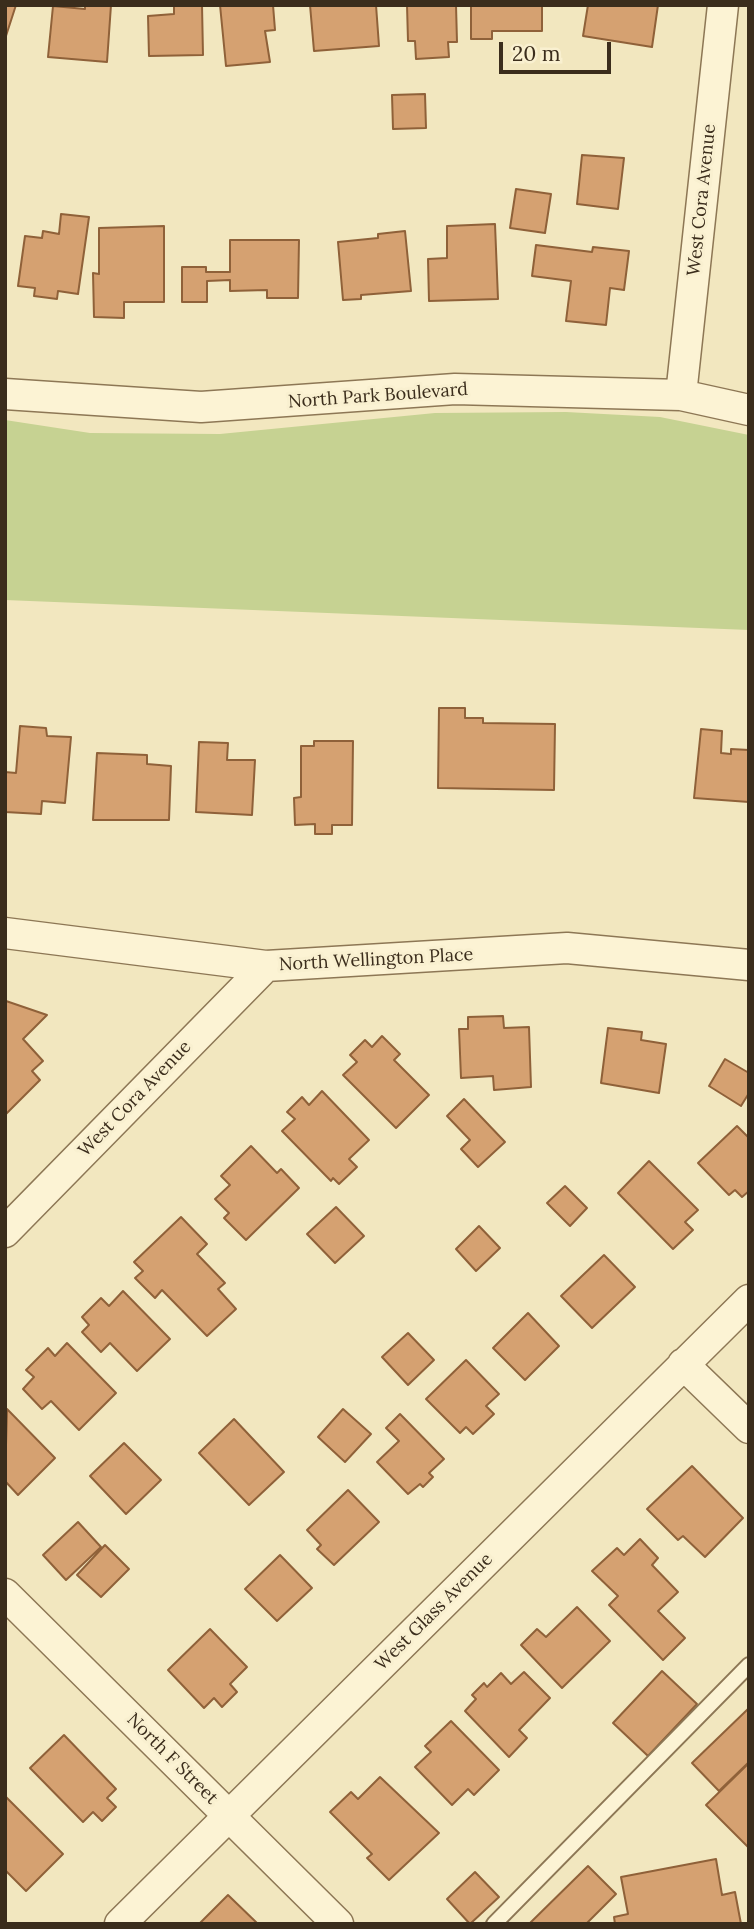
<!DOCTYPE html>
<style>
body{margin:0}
#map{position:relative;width:754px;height:1929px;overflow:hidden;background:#f2e7bf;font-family:Lora,serif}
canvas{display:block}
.frame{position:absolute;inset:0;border:7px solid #3b2d1c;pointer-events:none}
.scale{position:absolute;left:499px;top:42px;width:112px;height:32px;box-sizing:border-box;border:4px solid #3b2d1c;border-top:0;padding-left:9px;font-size:21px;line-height:24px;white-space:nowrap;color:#3b2d1c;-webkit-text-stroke:5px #f9f0d0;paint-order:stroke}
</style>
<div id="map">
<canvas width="754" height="1929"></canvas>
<div class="frame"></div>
<div class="scale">20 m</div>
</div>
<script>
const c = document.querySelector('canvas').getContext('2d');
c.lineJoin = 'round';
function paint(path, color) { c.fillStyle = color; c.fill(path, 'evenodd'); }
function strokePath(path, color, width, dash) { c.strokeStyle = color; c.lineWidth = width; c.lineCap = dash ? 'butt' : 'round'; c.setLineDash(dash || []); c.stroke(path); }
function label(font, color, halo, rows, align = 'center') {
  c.font = font + ' Lora,serif'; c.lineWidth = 6; c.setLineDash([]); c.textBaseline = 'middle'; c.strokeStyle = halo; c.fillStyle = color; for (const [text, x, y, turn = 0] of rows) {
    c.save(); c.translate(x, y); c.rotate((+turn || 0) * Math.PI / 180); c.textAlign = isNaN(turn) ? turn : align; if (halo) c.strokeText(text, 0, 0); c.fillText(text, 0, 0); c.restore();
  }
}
paint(new Path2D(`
 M 566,412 L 660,417 L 749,435 L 749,630 L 5,600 L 5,420 L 90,433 L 220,434 L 435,413 Z`), '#c6d292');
const building = new Path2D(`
 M 5,5 L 16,5 L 5,39 Z
 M 85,5 L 111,5 L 107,62 L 48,57 L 53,6 L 85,9 Z
 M 174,5 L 202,5 L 203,55 L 149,56 L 148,16 L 174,14 Z
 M 220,5 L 273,5 L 275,30 L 265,31 L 270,62 L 226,66 Z
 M 310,5 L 376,5 L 379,46 L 314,51 Z
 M 407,5 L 456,5 L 457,42 L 448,42 L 449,57 L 416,59 L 415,41 L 408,41 Z
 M 471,5 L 542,5 L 542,31 L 492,31 L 492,39 L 471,39 Z
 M 588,5 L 658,5 L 652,47 L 583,36 Z
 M 425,94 L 426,128 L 393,129 L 392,95 Z
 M 582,155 L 624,158 L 618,209 L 577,204 Z
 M 516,189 L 551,194 L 545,233 L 510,228 Z
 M 61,214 L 89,217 L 78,294 L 58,291 L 57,299 L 34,296 L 35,288 L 18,286 L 25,236 L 42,238 L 43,231 L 59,234 Z
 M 495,224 L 498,299 L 429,301 L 428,259 L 447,258 L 447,226 Z
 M 164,226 L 164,302 L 124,302 L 124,318 L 94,317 L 93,273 L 99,274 L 99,228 Z
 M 405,231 L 411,291 L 361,295 L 361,299 L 343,300 L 338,242 L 378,238 L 378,234 Z
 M 230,240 L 299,240 L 298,298 L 267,298 L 267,290 L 230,291 L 230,280 L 207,281 L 207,302 L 182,302 L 182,267 L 206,267 L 206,272 L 230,272 Z
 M 536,245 L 592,252 L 593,247 L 629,251 L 624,290 L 610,288 L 606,325 L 566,321 L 571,281 L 532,276 Z
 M 439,708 L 465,708 L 465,718 L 483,718 L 483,723 L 555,724 L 554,790 L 438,788 Z
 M 20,726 L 46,728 L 47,736 L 71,737 L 65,803 L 42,801 L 41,814 L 5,812 L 5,772 L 16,773 Z
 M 701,729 L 722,731 L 721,753 L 731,754 L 731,749 L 749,750 L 749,802 L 694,798 Z
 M 314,741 L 353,741 L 352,825 L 332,825 L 332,834 L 315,834 L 315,824 L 295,825 L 294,798 L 301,797 L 301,746 L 314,746 Z
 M 199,742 L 228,743 L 227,760 L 255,760 L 252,815 L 196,812 Z
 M 97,753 L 147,755 L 147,764 L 171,766 L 169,820 L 93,820 Z
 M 6,1001 L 47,1015 L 23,1039 L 43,1061 L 32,1071 L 40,1080 L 5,1115 Z
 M 503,1016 L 504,1028 L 529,1027 L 531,1087 L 494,1090 L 493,1076 L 461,1078 L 459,1029 L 468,1029 L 468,1017 Z
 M 608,1028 L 642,1032 L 641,1040 L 666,1044 L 659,1093 L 601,1083 Z
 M 382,1036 L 400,1054 L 394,1060 L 429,1095 L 396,1128 L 343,1075 L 357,1062 L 350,1055 L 365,1040 L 372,1047 Z
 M 725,1059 L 749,1073 L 749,1093 L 741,1106 L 709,1086 Z
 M 322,1091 L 369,1140 L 349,1159 L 357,1167 L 339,1184 L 333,1178 L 331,1181 L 282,1131 L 295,1119 L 287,1112 L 302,1097 L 309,1105 Z
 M 464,1099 L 505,1142 L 478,1167 L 461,1149 L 470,1140 L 447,1116 Z
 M 737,1126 L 749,1138 L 749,1191 L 742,1197 L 735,1190 L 729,1195 L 698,1163 Z
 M 251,1146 L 277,1173 L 281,1169 L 299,1188 L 246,1240 L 224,1218 L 229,1213 L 215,1199 L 230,1185 L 221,1176 Z
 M 649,1161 L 698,1210 L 685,1222 L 693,1230 L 673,1249 L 618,1193 Z
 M 565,1186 L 587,1208 L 570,1226 L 547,1203 Z
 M 336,1207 L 364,1236 L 335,1263 L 307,1234 Z
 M 181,1217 L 207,1244 L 197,1254 L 225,1283 L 218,1289 L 236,1309 L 207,1336 L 162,1290 L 155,1298 L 135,1278 L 143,1271 L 134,1262 Z
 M 479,1226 L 500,1248 L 476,1271 L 456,1249 Z
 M 604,1255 L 635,1287 L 592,1328 L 561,1296 Z
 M 123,1291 L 170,1339 L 137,1371 L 110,1343 L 101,1352 L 82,1332 L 89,1325 L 82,1317 L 101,1298 L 109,1306 Z
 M 528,1313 L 559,1346 L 525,1380 L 493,1348 Z
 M 408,1333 L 434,1360 L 408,1385 L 382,1357 Z
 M 67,1343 L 116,1393 L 79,1430 L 51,1401 L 42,1409 L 23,1389 L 34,1377 L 26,1370 L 48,1348 L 55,1356 Z
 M 466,1360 L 499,1394 L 486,1406 L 494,1414 L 473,1434 L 466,1427 L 460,1433 L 426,1399 Z
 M 7,1409 L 55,1458 L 18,1495 L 5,1481 Z
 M 343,1409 L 371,1434 L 345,1462 L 318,1437 Z
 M 400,1414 L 444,1459 L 429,1473 L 433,1477 L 423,1487 L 420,1484 L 408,1494 L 377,1462 L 399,1441 L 386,1428 Z
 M 234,1419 L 284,1472 L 249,1505 L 199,1453 Z
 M 124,1443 L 161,1480 L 126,1514 L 90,1476 Z
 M 692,1466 L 743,1518 L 705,1557 L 683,1536 L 678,1540 L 647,1509 Z
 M 348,1490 L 379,1522 L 334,1565 L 317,1549 L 321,1545 L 307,1530 Z
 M 78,1522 L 101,1547 L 66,1580 L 43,1555 Z
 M 640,1539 L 658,1558 L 652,1565 L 678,1592 L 658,1611 L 685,1638 L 663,1660 L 609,1605 L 618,1596 L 592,1571 L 617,1548 L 624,1555 Z
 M 105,1545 L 129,1569 L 101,1597 L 77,1575 Z
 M 280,1555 L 312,1588 L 277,1621 L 245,1589 Z
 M 577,1607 L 610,1641 L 562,1688 L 521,1645 L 537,1629 L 546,1637 Z
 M 210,1629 L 247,1667 L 230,1684 L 237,1692 L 222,1707 L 214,1698 L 204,1708 L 168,1670 Z
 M 662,1671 L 697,1704 L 648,1756 L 613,1723 Z
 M 524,1672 L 550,1698 L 519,1730 L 527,1738 L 509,1757 L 465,1711 L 476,1699 L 472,1695 L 484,1683 L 487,1687 L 501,1673 L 511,1684 Z
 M 749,1708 L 749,1762 L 719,1791 L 692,1763 Z
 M 451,1721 L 499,1770 L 474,1795 L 468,1789 L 452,1805 L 415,1767 L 431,1752 L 425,1746 Z
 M 64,1735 L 116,1789 L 107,1798 L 116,1807 L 102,1821 L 93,1812 L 83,1822 L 30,1768 Z
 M 749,1763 L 749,1848 L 706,1805 Z
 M 380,1777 L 439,1833 L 389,1880 L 367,1858 L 372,1854 L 330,1812 L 351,1792 L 358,1799 Z
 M 5,1796 L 63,1854 L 26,1891 L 5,1870 Z
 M 716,1859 L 722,1895 L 735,1892 L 741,1924 L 615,1924 L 614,1917 L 628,1914 L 621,1877 Z
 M 588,1866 L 616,1894 L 586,1924 L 529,1924 Z
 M 475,1872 L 499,1897 L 470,1924 L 447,1899 Z
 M 228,1895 L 258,1924 L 199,1924 Z`);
paint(building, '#d5a171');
strokePath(building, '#8f6139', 2);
const lane = new Path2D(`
 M 494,1924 L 749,1665`);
const street = new Path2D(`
 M 5,394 L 201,407 L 455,389 L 681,395 L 749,410
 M 681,395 L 723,5
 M 5,933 L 266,966 L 567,948 L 749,965
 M 5,1232 L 266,966
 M 683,1364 L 749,1428
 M 5,1594 L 338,1924
 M 120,1924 L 749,1300`);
strokePath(lane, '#8d7755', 18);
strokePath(street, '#8d7755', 33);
strokePath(lane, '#fcf3d4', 14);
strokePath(street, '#fcf3d4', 30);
label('18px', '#3b2d1c', '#f9f0d0', [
 ["West Cora Avenue",702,200,-84],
 ["North Park Boulevard",378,396,-4],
 ["North Wellington Place",376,960,-3],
 ["West Cora Avenue",135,1099,-46],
 ["West Glass Avenue",434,1612,-45],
 ["North F Street",172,1759,45]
]);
</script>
